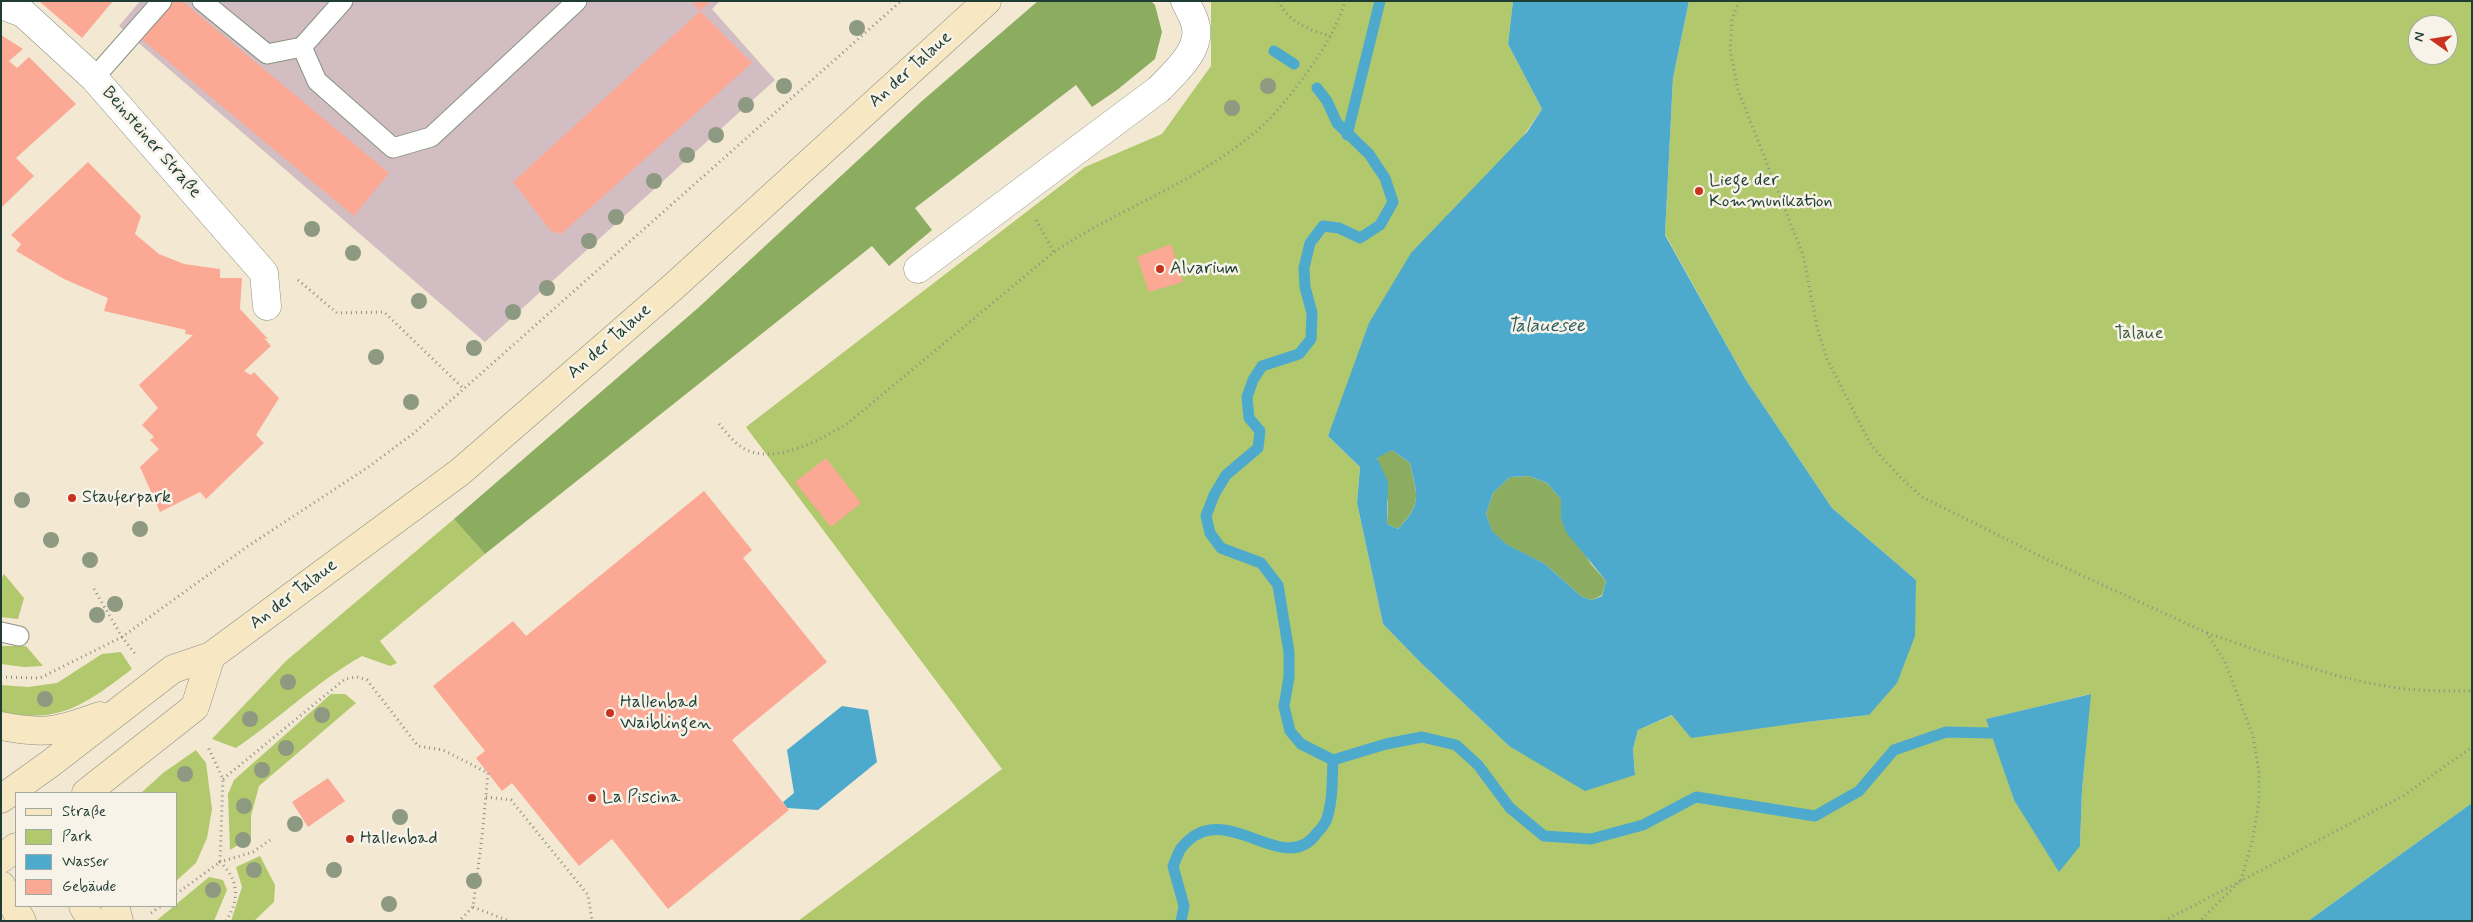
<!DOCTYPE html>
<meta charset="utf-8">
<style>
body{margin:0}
#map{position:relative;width:2473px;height:922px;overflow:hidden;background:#f3e8d2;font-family:Mynerve,sans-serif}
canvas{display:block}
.frame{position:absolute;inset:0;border:2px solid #1f3d34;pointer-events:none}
.legend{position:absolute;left:15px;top:792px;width:162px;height:115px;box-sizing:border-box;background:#f7f3e8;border:1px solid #a1aaa0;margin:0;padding:6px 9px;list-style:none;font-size:15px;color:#1f3d34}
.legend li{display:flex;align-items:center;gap:10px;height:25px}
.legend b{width:25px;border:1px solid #a1aaa0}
.north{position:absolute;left:2408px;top:15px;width:50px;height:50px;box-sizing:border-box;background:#f7f3e8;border:1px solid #a1aaa0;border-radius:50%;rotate:283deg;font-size:14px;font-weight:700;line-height:20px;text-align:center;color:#1f3d34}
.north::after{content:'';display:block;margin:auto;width:18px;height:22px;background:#c8321e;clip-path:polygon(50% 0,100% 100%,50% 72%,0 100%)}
</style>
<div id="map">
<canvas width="2473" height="922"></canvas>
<div class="frame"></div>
<ul class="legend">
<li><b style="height:6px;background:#f7e8c3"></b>Straße</li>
<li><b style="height:14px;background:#b1c86d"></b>Park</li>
<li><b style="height:14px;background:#4eaacc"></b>Wasser</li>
<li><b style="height:14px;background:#fba895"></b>Gebäude</li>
</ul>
<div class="north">N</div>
</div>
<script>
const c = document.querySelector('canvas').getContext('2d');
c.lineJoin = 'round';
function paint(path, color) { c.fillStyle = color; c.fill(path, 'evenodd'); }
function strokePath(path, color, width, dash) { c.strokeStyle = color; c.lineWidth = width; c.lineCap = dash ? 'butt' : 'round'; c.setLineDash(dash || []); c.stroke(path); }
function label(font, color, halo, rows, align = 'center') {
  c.font = font + ' Mynerve,sans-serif'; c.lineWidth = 5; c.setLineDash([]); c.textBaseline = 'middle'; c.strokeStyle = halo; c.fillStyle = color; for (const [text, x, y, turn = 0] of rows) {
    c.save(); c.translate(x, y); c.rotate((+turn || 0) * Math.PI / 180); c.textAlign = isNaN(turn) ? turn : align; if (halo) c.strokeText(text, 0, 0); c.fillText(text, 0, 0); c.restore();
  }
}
paint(new Path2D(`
 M 140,1 L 720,1 L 712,9 L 775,80 L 485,342 L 119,26 Z`), '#d2bec2');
paint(new Path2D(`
 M 1211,1 L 1513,1 L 1508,44 L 1542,109 L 1344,395 L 1328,436 L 1360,467 L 1357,503 L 1383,624 L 1420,662 L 1509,746 L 1635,775 L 1633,749 L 1638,730 L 1673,715 L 1806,722 L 1869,715 L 1916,580 L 1832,508 L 1746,380 L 1665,234 L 1673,78 L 1689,1 L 2472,1 L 2472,803 L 2308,921 L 798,921 L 1002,769 L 746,427 L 1085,167 L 1162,134 L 1211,66 ZM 2418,25 L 2448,25 L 2448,55 L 2418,55 ZM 2090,694 L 2082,790 L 2080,846 L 2014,800 L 1987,719 Z
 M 454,519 L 485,554 L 380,641 L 397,663 L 390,666 L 362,656 C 316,682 279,719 236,748 L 212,739 L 286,661 Z
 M 4,574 L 24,598 L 18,619 L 1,617 L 1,579 Z
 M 1,646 L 26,646 L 43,666 L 24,667 L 1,664 Z
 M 121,652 L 132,669 C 87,703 60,725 1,712 L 1,685 L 28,687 L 57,683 L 102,654 Z
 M 331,694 L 345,694 L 356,703 L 259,786 L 251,816 L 251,837 L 230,850 L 228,794 L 234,780 Z
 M 196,750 L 206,763 L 212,809 L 207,838 L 196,863 L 176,881 L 176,793 L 141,793 L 163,773 Z
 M 260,856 L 275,885 L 274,902 L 254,921 L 231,921 L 242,887 L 236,867 Z
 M 209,877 L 223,880 L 227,890 L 214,921 L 156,921 Z`), '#b1c86d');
paint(new Path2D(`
 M 1038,1 L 1151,1 L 1155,5 L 1162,32 L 1155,59 L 1117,90 L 1092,107 L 1076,85 L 915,208 L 932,230 L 889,266 L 872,246 L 485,554 L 454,519 L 698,308 L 922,101 Z
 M 1392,450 L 1410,463 C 1417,497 1423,502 1398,529 L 1387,524 L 1388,502 L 1377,457 Z
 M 1529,476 L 1547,483 L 1561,499 L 1561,518 L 1591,564 L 1606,581 L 1602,595 L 1592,600 L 1582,597 L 1545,564 L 1505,544 L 1492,532 L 1486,514 L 1493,493 L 1510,477 Z`), '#8cac60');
paint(new Path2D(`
 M 1513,1 L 1689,1 L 1673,78 L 1665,235 L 1746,380 L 1832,508 L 1916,580 L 1915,636 L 1897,683 L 1869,715 L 1806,722 L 1691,738 L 1672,715 L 1638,730 L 1633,749 L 1635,775 L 1585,791 L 1509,746 L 1420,662 L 1383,624 L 1357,503 L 1360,467 L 1328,436 L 1369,323 L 1411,253 L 1527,132 L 1542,109 L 1508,44 ZM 1392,450 L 1410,463 C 1417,496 1423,503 1398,529 L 1387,524 L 1388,482 L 1377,458 ZM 1529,476 L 1547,483 L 1561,499 L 1561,518 L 1566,532 L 1606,581 L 1602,596 L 1592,600 L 1582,597 L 1545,564 L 1506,544 L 1492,531 L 1486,514 L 1493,493 L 1510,477 Z
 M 2091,694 L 2082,790 L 2080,846 L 2059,872 L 2014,800 L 1986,719 Z
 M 842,706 L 868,710 L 877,762 L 818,810 L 787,808 L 783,802 L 794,793 L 787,750 Z
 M 2472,803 L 2472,921 L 2308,921 Z`), '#4eaacc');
strokePath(new Path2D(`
 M 1274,51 L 1294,64
 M 1317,88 L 1327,101 L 1337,123 L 1369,154 L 1385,178 L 1393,202 L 1380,225 L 1360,238 L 1339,228 L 1323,226 L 1310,243 L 1304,268 L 1305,287 L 1312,313 L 1311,339 L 1299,354 L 1262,366 L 1253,380 L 1247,397 L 1249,418 L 1260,431 L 1258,448 L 1226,475 L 1214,495 L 1206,516 L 1210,533 L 1221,548 L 1261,563 L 1278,585 L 1289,652 L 1289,677 L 1284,706 L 1290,731 L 1301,744 L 1333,760
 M 1347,135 L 1380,1
 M 1333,760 L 1386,744 L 1422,737 L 1456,745 L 1478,765 L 1510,808 L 1544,836 L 1591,839 L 1643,825 L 1696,797 L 1815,816 L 1859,791 L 1894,750 L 1946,732 L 1992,733
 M 1181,921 L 1184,906 L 1173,866 C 1176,860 1178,851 1183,846 C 1225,796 1284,880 1317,833 C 1320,830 1324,825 1326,821 C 1333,803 1332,779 1333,760`), '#4eaacc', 11);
paint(new Path2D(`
 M 39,1 L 113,1 L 82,38 Z
 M 169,1 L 182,1 L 389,173 L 354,216 L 139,37 Z
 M 692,1 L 711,1 L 700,11 Z
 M 700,11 L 752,63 L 561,234 L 551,231 L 513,182 Z
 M 1,35 L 23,49 L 9,61 L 17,68 L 29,57 L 76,104 L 16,158 L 34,176 L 1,208 Z
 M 88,162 L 141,216 L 135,234 L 159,254 L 184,264 L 220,269 L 220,278 L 242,278 L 240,309 L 268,339 L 264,338 L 271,346 L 244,371 L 251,375 L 254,372 L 279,398 L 256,435 L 264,443 L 206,499 L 200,492 L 160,512 L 140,467 L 159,449 L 150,440 L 154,437 L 142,425 L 158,408 L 139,385 L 193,335 L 185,334 L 186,330 L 104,311 L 108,298 L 64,279 L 16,251 L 21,244 L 11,235 Z
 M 1171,244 L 1183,282 L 1149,292 L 1137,257 Z
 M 826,458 L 861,503 L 831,527 L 795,482 Z
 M 704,491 L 752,550 L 743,558 L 827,662 L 732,740 L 789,810 L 668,909 L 612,839 L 579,866 L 512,783 L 502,791 L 476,758 L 485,751 L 433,686 L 513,621 L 526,636 Z
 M 328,778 L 345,801 L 308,827 L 292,802 Z`), '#fba895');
const lane = new Path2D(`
 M 202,1 L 267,54 L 302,47 L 343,1
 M 302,47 L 317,81 L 393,148 L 431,137 L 577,1
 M 94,78 L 162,1
 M 1,632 L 19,636`);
const street = new Path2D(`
 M 1,5 L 23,13 L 94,78 L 264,273 L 267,306
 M 918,269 L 1159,89 C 1175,72 1203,49 1195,23 C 1193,15 1188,8 1185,1`);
const secondary = new Path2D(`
 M 1,726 C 46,735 58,731 100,716
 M 86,793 L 195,707 L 211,656
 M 1,799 L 51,763 L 173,669 L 211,656 L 460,472 L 673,287 L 987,1
 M 1,859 L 16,847
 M 1,885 L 22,921
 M 83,906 L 92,921
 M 115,906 L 119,921`);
strokePath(lane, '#899283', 21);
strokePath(street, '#899283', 29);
strokePath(secondary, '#899283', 29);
strokePath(new Path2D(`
 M 1278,1 C 1290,23 1308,30 1331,36
 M 1739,1 L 1732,20 L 1730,49 L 1738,90 L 1803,255 L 1818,331 L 1827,359 L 1871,445 L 1899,476 L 1922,497 L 2042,557 L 2207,633 L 2225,662 L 2253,736 L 2259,772 L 2259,801 L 2253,838 L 2241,880 L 2200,921
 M 1036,220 L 1054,252
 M 298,280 L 337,313 L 384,312 L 464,389
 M 719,424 C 727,433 735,445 747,450 C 778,464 822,439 848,423 L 1054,252 C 1118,209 1193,184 1253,134 C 1274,117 1292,93 1308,71 C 1324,49 1337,27 1345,1
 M 94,589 L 122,637 L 136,655
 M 2207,633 C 2270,654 2340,682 2407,689 C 2428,691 2450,691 2472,691
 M 1,677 L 40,678 L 122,637 L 248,546 L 367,468 L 414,433 L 901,1
 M 223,779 L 345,679 L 357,677 L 367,680 L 418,746 L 443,750 L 488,773 L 482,837 L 473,907 L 459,921
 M 486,797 L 511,800 L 588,895 L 592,921
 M 176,894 L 220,862 L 223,779 L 208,747
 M 473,907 L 509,921
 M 151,913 L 161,906
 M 226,921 C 240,899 239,880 220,862 L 253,852 L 270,840
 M 2164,921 L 2403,796 L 2472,747`), '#899283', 3, [1, 4]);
strokePath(lane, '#fff', 19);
strokePath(street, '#fff', 28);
strokePath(secondary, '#f7e8c3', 28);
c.fillStyle = '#8e9981';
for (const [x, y] of [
 [857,28],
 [784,86],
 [1268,86],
 [746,105],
 [1232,108],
 [716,135],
 [687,155],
 [654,181],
 [616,217],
 [312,229],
 [589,241],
 [353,253],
 [547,288],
 [419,301],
 [513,312],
 [474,348],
 [376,357],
 [411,402],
 [22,500],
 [140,529],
 [51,540],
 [90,560],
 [115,604],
 [97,615],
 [288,682],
 [45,699],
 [322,715],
 [250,719],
 [286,748],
 [262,770],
 [185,774],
 [244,806],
 [400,817],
 [295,824],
 [243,840],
 [254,870],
 [334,870],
 [474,881],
 [213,890],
 [389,904]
]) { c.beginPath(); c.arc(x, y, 8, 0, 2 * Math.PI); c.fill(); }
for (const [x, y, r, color] of [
 [1699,191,5,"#c8321e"],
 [1160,269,5,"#c8321e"],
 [72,498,5,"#c8321e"],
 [610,713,5,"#c8321e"],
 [592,798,5,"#c8321e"],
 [350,839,5,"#c8321e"]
]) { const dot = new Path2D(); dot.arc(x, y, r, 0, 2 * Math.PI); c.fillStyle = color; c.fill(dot); strokePath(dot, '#f7f3e8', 2); }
label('18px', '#1f3d34', '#f7f3e8', [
 ["An der Talaue",911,70,-42],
 ["Beinsteiner Straße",151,143,49],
 ["An der Talaue",610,342,-41],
 ["An der Talaue",294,595,-37]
]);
label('18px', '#1f3d34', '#f7f3e8', [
 ["Liege der",1709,181],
 ["Kommunikation",1709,202],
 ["Alvarium",1170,269],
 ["Stauferpark",82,498],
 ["Hallenbad",620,703],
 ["Waiblingen",620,724],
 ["La Piscina",602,798],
 ["Hallenbad",360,839]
], 'left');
label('18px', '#3c593f', '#f7f3e8', [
 ["Talaue",2139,334]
]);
label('italic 19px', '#2d5e62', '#f7f3e8', [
 ["Talauesee",1546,327]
]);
</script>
